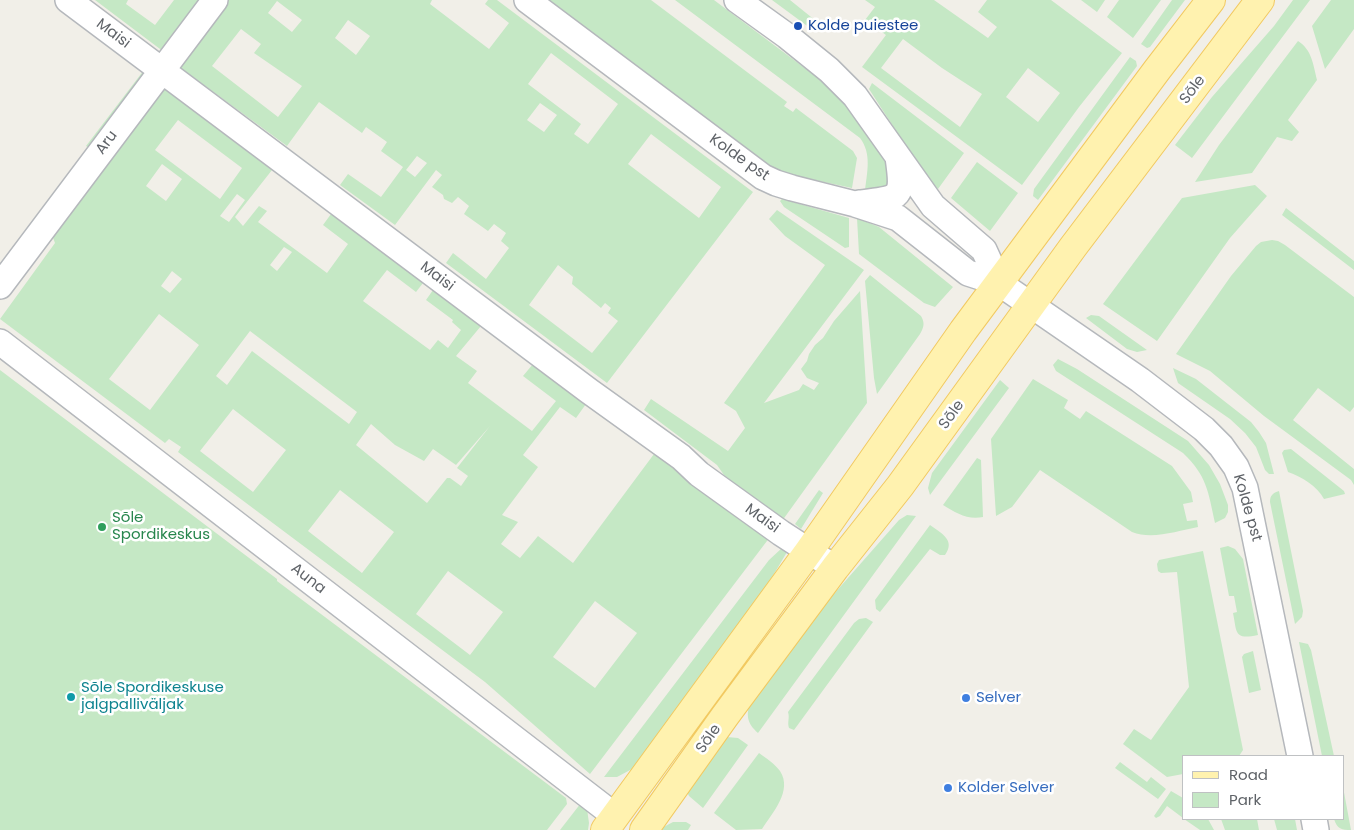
<!DOCTYPE html>
<meta charset="utf-8">
<style>
body{margin:0}
#map{position:relative;width:1354px;height:830px;overflow:hidden;background:#f1efe8;font-family:Poppins,sans-serif}
canvas{display:block}
.legend{position:absolute;left:1182px;top:755px;width:162px;height:65px;box-sizing:border-box;background:#fff;border:1px solid #bfc1c3;margin:0;padding:6px 9px;list-style:none;font-size:15px;color:#5f6368}
.legend li{display:flex;align-items:center;gap:10px;height:25px}
.legend b{width:25px;border:1px solid #bfc1c3}
</style>
<div id="map">
<canvas width="1354" height="830"></canvas>
<ul class="legend">
<li><b style="height:6px;background:#fff2af"></b>Road</li>
<li><b style="height:14px;background:#c5e8c5"></b>Park</li>
</ul>
</div>
<script>
const c = document.querySelector('canvas').getContext('2d');
c.lineJoin = 'round';
function paint(path, color) { c.fillStyle = color; c.fill(path, 'evenodd'); }
function strokePath(path, color, width, dash) { c.strokeStyle = color; c.lineWidth = width; c.lineCap = dash ? 'butt' : 'round'; c.setLineDash(dash || []); c.stroke(path); }
function label(font, color, halo, rows, align = 'center') {
  c.font = font + ' Poppins,sans-serif'; c.lineWidth = 5; c.setLineDash([]); c.textBaseline = 'middle'; c.strokeStyle = halo; c.fillStyle = color; for (const [text, x, y, turn = 0] of rows) {
    c.save(); c.translate(x, y); c.rotate((+turn || 0) * Math.PI / 180); c.textAlign = isNaN(turn) ? turn : align; if (halo) c.strokeText(text, 0, 0); c.fillText(text, 0, 0); c.restore();
  }
}
paint(new Path2D(`
 M 95,0 L 128,0 L 126,4 L 155,25 L 174,0 L 203,0 L 164,52 Z
 M 228,0 L 432,0 L 430,4 L 489,49 L 509,23 L 485,4 L 488,0 L 497,0 L 753,192 L 607,383 L 446,263 L 453,253 L 486,279 L 509,248 L 501,241 L 506,233 L 494,224 L 488,231 L 464,214 L 469,206 L 458,197 L 452,203 L 444,199 L 443,195 L 432,187 L 442,175 L 436,170 L 395,225 L 340,185 L 348,174 L 381,197 L 403,167 L 381,151 L 387,142 L 366,127 L 362,133 L 319,102 L 287,146 L 178,66 ZM 277,1 L 302,20 L 292,32 L 268,13 ZM 348,20 L 370,36 L 356,55 L 335,38 ZM 241,29 L 261,44 L 254,53 L 302,86 L 278,117 L 212,66 ZM 551,53 L 618,104 L 588,144 L 574,134 L 581,124 L 528,84 ZM 540,103 L 557,115 L 544,132 L 527,120 ZM 651,134 L 721,187 L 699,218 L 628,164 ZM 417,156 L 427,163 L 415,177 L 406,170 ZM 558,265 L 573,277 L 572,284 L 601,308 L 605,303 L 611,308 L 608,313 L 618,321 L 592,353 L 529,305 Z
 M 548,0 L 651,0 L 787,102 L 784,106 L 793,112 L 796,108 L 853,151 L 857,158 L 852,188 L 791,175 L 772,168 Z
 M 675,0 L 714,0 L 826,84 L 841,97 L 888,166 L 890,180 L 884,189 L 865,191 C 867,172 872,154 860,138 Z
 M 772,0 L 790,0 L 816,21 L 810,28 Z
 M 865,0 L 934,0 L 988,38 L 997,27 L 978,12 L 987,0 L 1051,0 L 1122,53 L 1079,107 L 1022,185 L 862,67 L 886,35 L 865,20 L 875,7 ZM 903,39 L 942,68 L 982,94 L 960,127 L 881,68 ZM 1028,68 L 1060,93 L 1038,122 L 1006,97 Z
 M 1081,0 L 1105,0 L 1097,12 Z
 M 1119,0 L 1161,0 L 1133,38 L 1107,17 Z
 M 1172,0 L 1185,0 L 1150,47 L 1147,48 L 1141,44 Z
 M 1293,0 L 1310,0 L 1192,158 L 1175,145 L 1212,97 L 1274,26 Z
 M 1331,0 L 1354,0 L 1354,29 L 1325,69 L 1312,26 Z
 M 1298,41 C 1312,50 1313,64 1317,80 L 1288,120 L 1299,132 L 1292,141 L 1277,137 L 1252,173 L 1195,182 L 1219,145 Z
 M 1130,57 L 1136,61 L 1137,66 L 1038,200 L 1033,196 L 1034,189 Z
 M 144,70 L 145,76 L 91,149 L 86,146 Z
 M 872,83 L 964,153 L 938,189 L 920,168 L 869,89 Z
 M 163,88 L 272,170 L 235,217 L 243,226 L 259,206 L 267,211 L 258,222 L 327,273 L 348,244 L 323,225 L 331,214 L 423,283 L 416,292 L 387,270 L 363,301 L 430,350 L 438,340 L 448,348 L 461,330 L 452,322 L 453,320 L 426,300 L 433,290 L 481,326 L 456,356 L 477,371 L 468,383 L 532,431 L 556,401 L 523,376 L 533,364 L 586,404 L 576,418 L 560,407 L 523,455 L 538,467 L 502,515 L 518,522 L 501,544 L 520,558 L 538,536 L 573,563 L 654,454 L 770,537 L 590,774 L 485,682 L 178,452 L 181,447 L 169,439 L 165,443 L 0,319 L 55,243 L 52,235 ZM 178,120 L 242,168 L 220,199 L 155,150 ZM 162,164 L 182,179 L 166,201 L 146,186 ZM 237,194 L 245,200 L 229,222 L 220,216 ZM 284,247 L 292,252 L 277,271 L 270,265 ZM 172,271 L 182,279 L 170,293 L 161,286 ZM 159,314 L 199,345 L 150,410 L 109,379 ZM 250,331 L 357,412 L 349,424 L 252,351 L 227,385 L 216,376 ZM 233,409 L 286,450 L 253,492 L 200,451 ZM 371,424 L 395,445 L 424,461 L 433,449 L 456,465 L 490,426 L 457,468 L 468,476 L 461,486 L 450,478 L 447,478 L 427,503 L 356,445 ZM 340,490 L 394,532 L 362,573 L 308,531 ZM 448,571 L 503,612 L 470,655 L 416,614 ZM 595,601 L 637,633 L 595,688 L 553,657 Z
 M 977,162 L 1018,193 L 990,231 L 951,198 Z
 M 1255,185 L 1267,196 L 1230,238 L 1157,341 L 1103,304 L 1182,198 Z
 M 782,199 L 849,218 L 849,247 L 845,248 L 784,207 L 780,201 Z
 M 1286,208 L 1354,261 L 1354,270 L 1282,215 Z
 M 777,210 L 864,270 L 764,403 L 799,390 L 803,384 L 814,390 L 819,383 L 807,378 L 801,369 L 807,361 L 809,354 L 815,345 L 823,338 L 834,321 L 860,291 L 867,403 L 782,521 L 724,475 L 717,465 L 644,410 L 651,399 L 728,451 L 745,428 L 736,411 L 724,403 L 825,265 L 785,236 L 769,219 Z
 M 857,218 L 879,227 L 953,287 L 935,307 L 924,303 L 859,254 Z
 M 1272,240 L 1278,241 L 1285,245 L 1354,297 L 1354,407 L 1350,412 L 1318,388 L 1293,420 L 1354,469 L 1354,485 L 1351,480 L 1264,416 L 1210,371 L 1176,354 L 1231,276 L 1256,246 L 1261,242 Z
 M 870,275 L 921,316 C 925,323 924,327 920,334 L 877,394 L 874,378 L 865,281 Z
 M 1091,315 L 1099,316 L 1147,350 L 1137,352 L 1127,349 L 1086,318 Z
 M 1058,359 L 1077,369 L 1188,441 L 1209,465 L 1220,484 L 1228,505 L 1228,512 L 1225,518 L 1215,523 C 1208,491 1207,476 1183,453 L 1056,371 L 1053,365 Z
 M 1173,368 L 1196,379 L 1251,422 L 1259,432 L 1266,443 L 1274,474 L 1269,474 L 1265,470 L 1256,447 L 1245,433 L 1230,419 L 1178,383 Z
 M 0,370 L 277,579 L 277,581 L 566,798 L 567,804 L 547,830 L 0,830 Z
 M 1033,379 L 1068,400 L 1064,408 L 1080,419 L 1086,411 L 1172,466 L 1191,492 L 1193,502 L 1183,504 L 1187,521 L 1197,520 L 1198,527 C 1177,531 1152,540 1132,532 L 1040,470 L 1012,507 L 996,516 L 991,439 Z
 M 1000,380 L 1009,388 L 930,495 L 928,488 L 932,473 Z
 M 1291,449 L 1344,491 L 1345,494 L 1324,499 C 1317,486 1302,477 1288,472 L 1282,453 L 1284,450 Z
 M 977,458 L 981,460 L 983,517 C 967,520 956,513 943,505 Z
 M 819,490 L 823,493 L 801,529 L 795,524 Z
 M 1279,491 L 1303,611 L 1302,617 L 1295,624 L 1270,502 C 1270,495 1273,493 1279,491 Z
 M 907,515 L 916,516 L 758,733 C 747,723 746,716 750,702 L 811,620 L 899,520 Z
 M 930,525 C 941,533 956,540 945,555 L 940,555 L 930,549 L 880,612 L 876,609 L 875,600 Z
 M 1228,546 L 1235,549 L 1243,559 L 1258,635 C 1234,640 1237,633 1233,613 L 1237,612 L 1234,596 L 1229,596 L 1220,548 Z
 M 782,548 L 787,552 L 768,584 L 632,769 L 617,777 L 604,777 L 769,560 Z
 M 1203,551 L 1243,750 L 1239,756 L 1183,756 L 1183,774 L 1167,777 L 1123,744 L 1134,729 L 1151,740 L 1189,687 L 1177,572 L 1161,573 L 1158,571 L 1157,564 L 1159,560 Z
 M 866,618 L 873,622 L 794,730 L 789,728 C 787,722 790,718 788,712 L 854,623 L 859,619 Z
 M 1299,642 L 1308,644 L 1311,650 L 1334,756 L 1322,756 Z
 M 1253,651 L 1261,690 L 1249,693 L 1242,657 L 1244,654 Z
 M 727,737 L 738,738 L 748,745 L 703,808 L 689,796 L 687,792 Z
 M 759,753 C 766,758 775,764 780,771 C 793,791 772,813 762,829 L 736,830 L 714,813 Z
 M 1120,762 L 1147,782 L 1151,777 L 1166,789 L 1158,799 L 1115,768 Z
 M 1343,787 L 1351,830 C 1342,830 1337,829 1334,819 L 1343,819 Z
 M 1171,791 L 1183,798 L 1183,818 L 1167,806 L 1160,816 L 1156,818 L 1154,816 Z
 M 581,803 L 587,809 L 589,823 L 588,830 L 560,830 Z
 M 1184,819 L 1208,819 L 1214,830 L 1200,830 Z
 M 1221,819 L 1257,819 L 1259,830 L 1225,830 Z
 M 1274,819 L 1295,819 L 1297,830 L 1277,830 Z
 M 673,822 L 686,822 L 691,825 L 688,830 L 658,830 Z`), '#c5e8c5');
const minor = new Path2D(`
 M 68,0 L 589,391 L 681,457 L 699,474 L 781,533 L 835,568
 M 527,0 L 763,177 L 776,183 L 792,188 L 855,204 L 898,218 L 968,273 L 999,283 L 1140,380 L 1204,429 L 1221,446 L 1236,467 L 1245,488 L 1300,756
 M 737,0 L 787,36 L 829,70 L 855,96 L 933,206 L 984,250 L 999,283
 M 860,203 C 901,198 904,199 898,157
 M 0,286 L 215,0
 M 0,342 L 615,816
 M 1314,819 L 1316,830`);
const major = new Path2D(`
 M 605,830 L 809,551 L 963,331 L 1157,70 L 1211,0
 M 644,830 L 725,716 L 835,568 L 900,486 L 1073,247 L 1260,0`);
strokePath(minor, '#b5b8bc', 28);
strokePath(major, '#f2c960', 30);
strokePath(minor, '#fff', 25);
strokePath(major, '#fff2af', 28);
for (const [x, y, r, color] of [
 [798,26,5,"#1a4fb4"],
 [102,527,5,"#2e9e5b"],
 [71,697,5,"#0f9aa8"],
 [966,698,5,"#3f7fe0"],
 [948,788,5,"#3f7fe0"]
]) { const dot = new Path2D(); dot.arc(x, y, r, 0, 2 * Math.PI); c.fillStyle = color; c.fill(dot); strokePath(dot, '#fff', 2); }
label('15px', '#164399', '#fff', [
 ["Kolde puiestee",808,26]
], 'left');
label('15px', '#5f6368', '#fff', [
 ["Maisi",113,34,37],
 ["Sõle",1193,90,-53],
 ["Aru",107,143,-53],
 ["Kolde pst",739,158,35],
 ["Maisi",437,277,37],
 ["Sõle",952,415,-54],
 ["Kolde pst",1247,508,74],
 ["Maisi",762,519,36],
 ["Auna",308,579,38],
 ["Sõle",709,739,-55]
]);
label('15px', '#27864d', '#fff', [
 ["Sõle",112,518],
 ["Spordikeskus",112,535]
], 'left');
label('15px', '#0d838f', '#fff', [
 ["Sõle Spordikeskuse",81,688],
 ["jalgpalliväljak",81,705]
], 'left');
label('15px', '#366cbe', '#fff', [
 ["Selver",976,698],
 ["Kolder Selver",958,788]
], 'left');
</script>
